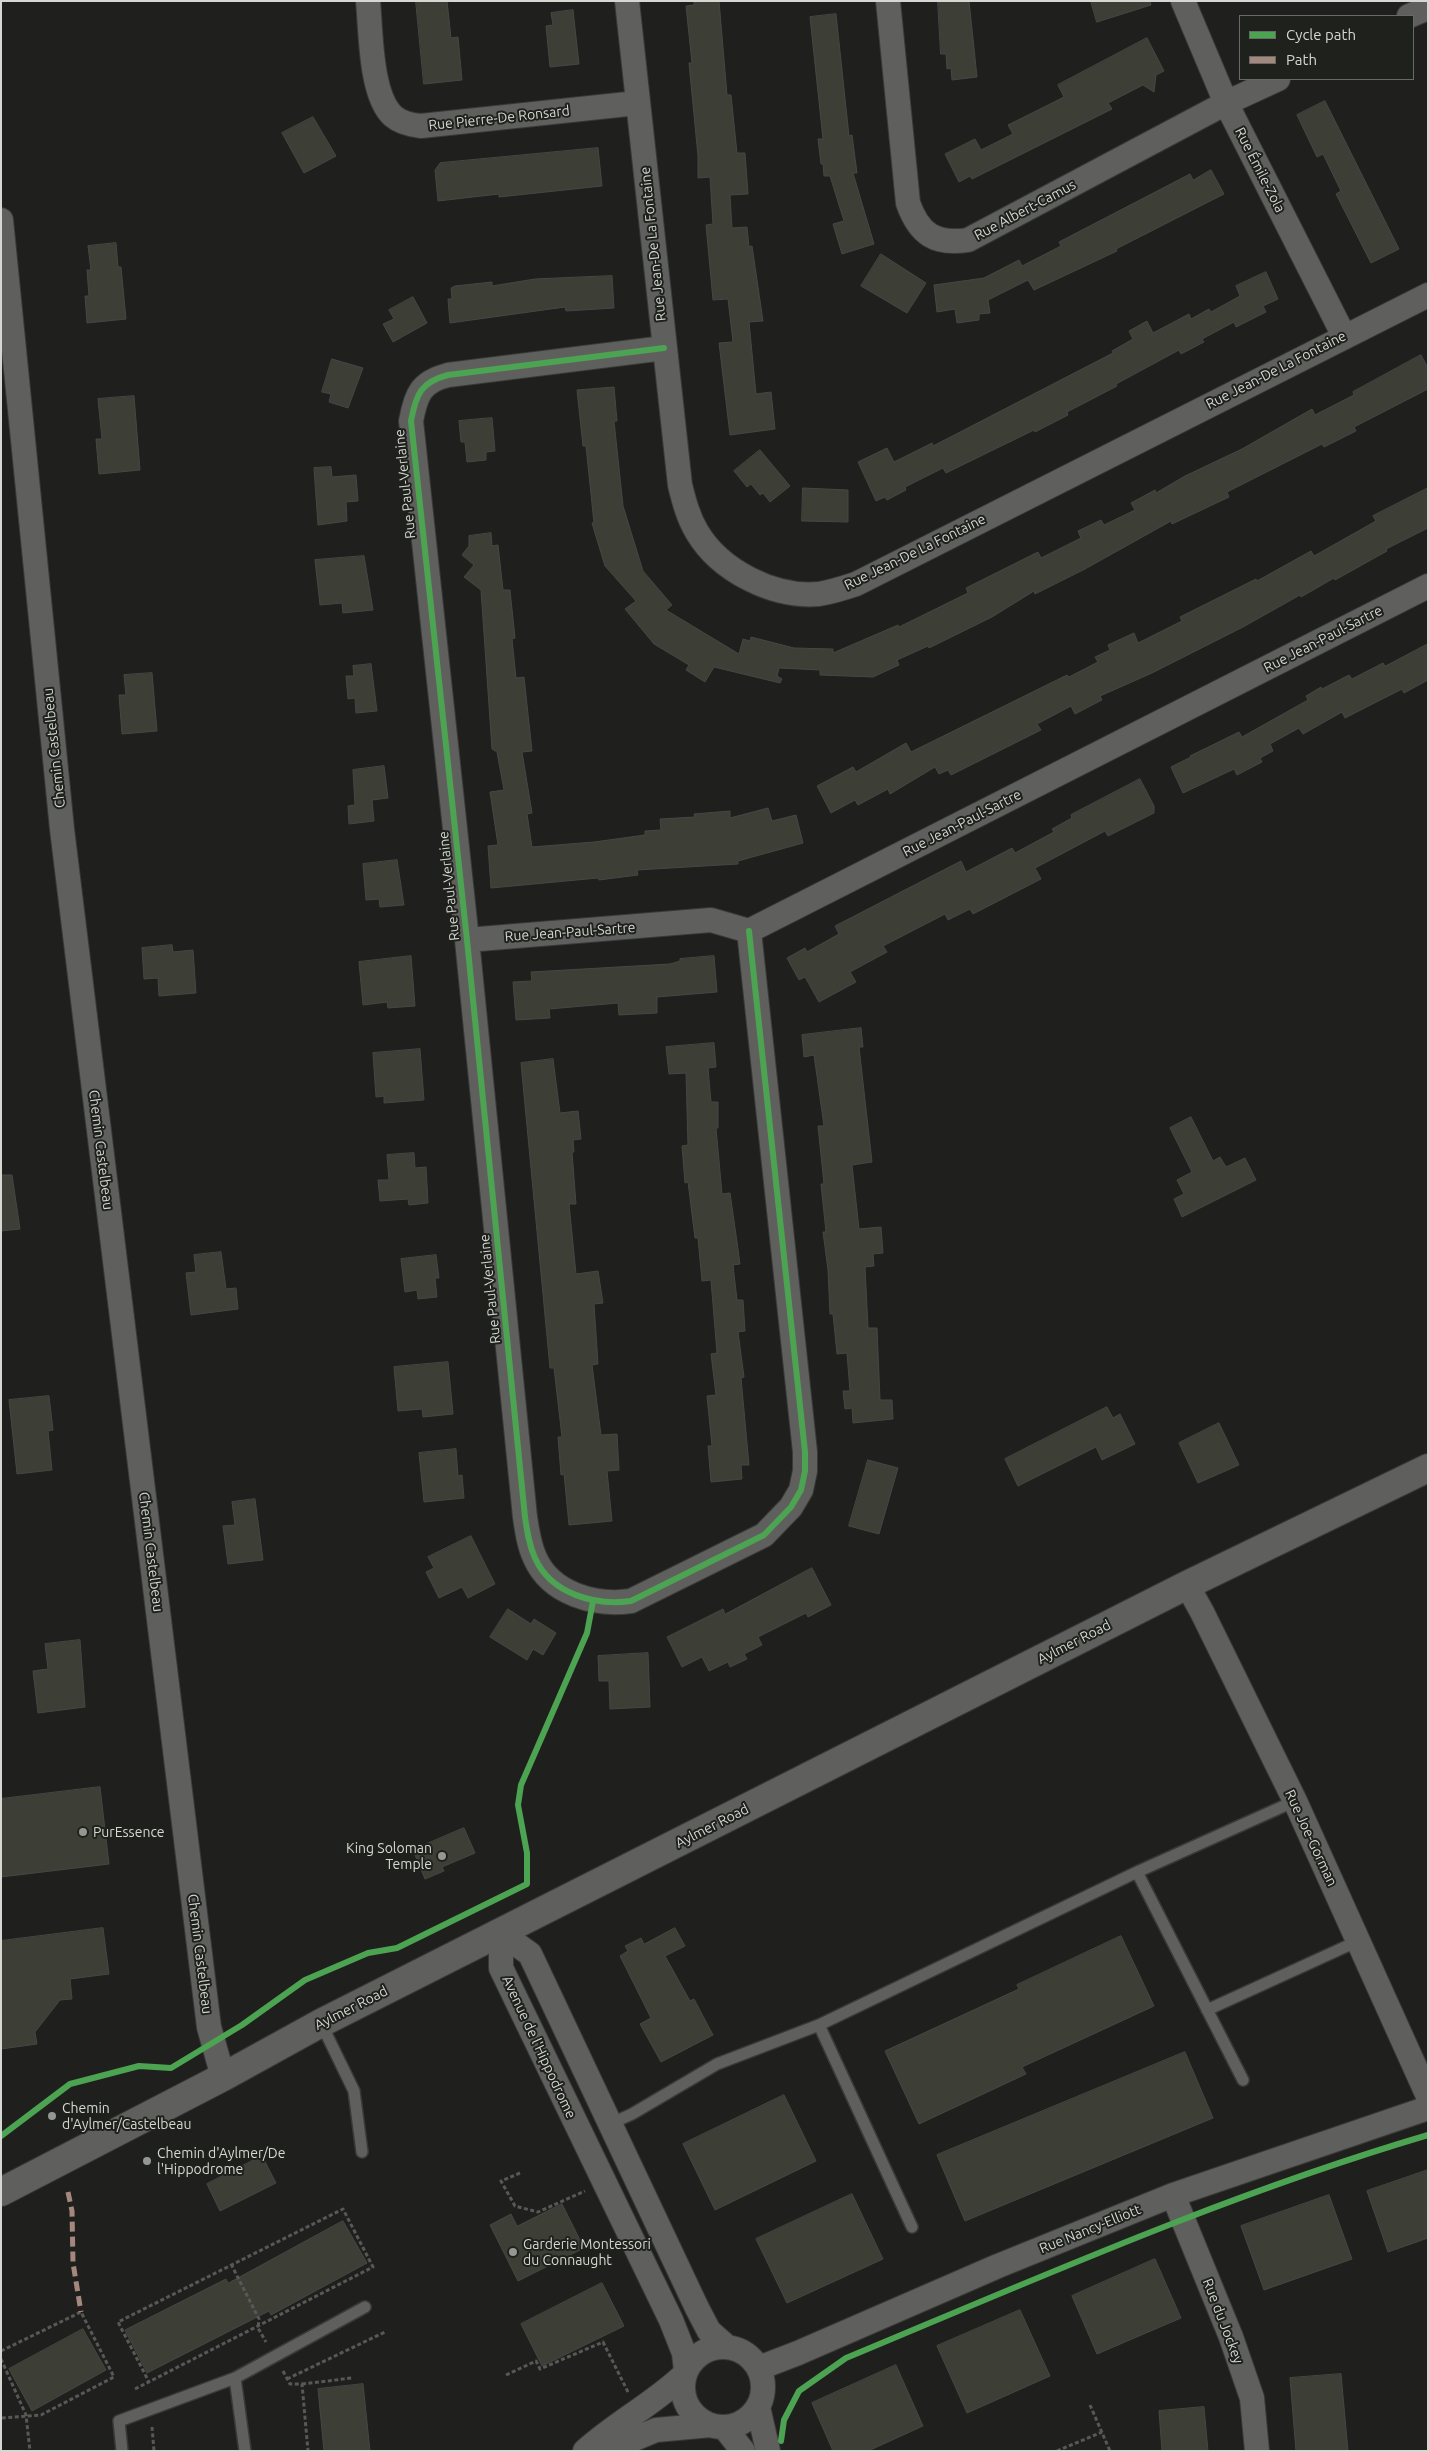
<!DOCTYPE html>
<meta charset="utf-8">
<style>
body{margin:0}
#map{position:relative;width:1429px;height:2452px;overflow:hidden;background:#1f201d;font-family:Ubuntu,sans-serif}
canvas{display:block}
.frame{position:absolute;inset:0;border:2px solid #d5d7d3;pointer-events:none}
.legend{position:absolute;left:1239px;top:15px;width:175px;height:65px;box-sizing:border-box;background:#1f211c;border:1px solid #686a65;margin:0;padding:6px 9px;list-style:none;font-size:15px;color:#d5d7d3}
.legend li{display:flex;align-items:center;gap:10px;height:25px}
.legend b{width:25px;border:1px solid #686a65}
</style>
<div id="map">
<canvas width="1429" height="2452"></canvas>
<div class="frame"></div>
<ul class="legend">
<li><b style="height:6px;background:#4ca352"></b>Cycle path</li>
<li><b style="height:6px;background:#a5887d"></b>Path</li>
</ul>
</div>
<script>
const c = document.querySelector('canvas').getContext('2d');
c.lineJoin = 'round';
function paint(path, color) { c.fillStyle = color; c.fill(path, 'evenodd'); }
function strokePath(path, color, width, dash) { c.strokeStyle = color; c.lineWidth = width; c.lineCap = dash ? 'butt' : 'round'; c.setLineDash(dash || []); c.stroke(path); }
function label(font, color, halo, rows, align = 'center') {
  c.font = font + ' Ubuntu,sans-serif'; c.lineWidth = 4; c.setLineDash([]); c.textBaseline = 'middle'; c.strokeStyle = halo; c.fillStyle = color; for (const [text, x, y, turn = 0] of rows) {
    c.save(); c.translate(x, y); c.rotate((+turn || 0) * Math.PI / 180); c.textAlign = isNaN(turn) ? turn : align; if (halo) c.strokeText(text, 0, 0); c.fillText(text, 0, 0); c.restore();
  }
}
const building = new Path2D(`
 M 416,1 L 447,1 L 451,38 L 458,37 L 462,80 L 424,84 Z
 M 694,1 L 719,1 L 727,95 L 731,95 L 737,153 L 745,153 L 748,194 L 730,195 L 732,228 L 747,227 L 749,247 L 752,246 L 763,321 L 749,322 L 756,394 L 771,392 L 775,429 L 730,435 L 719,343 L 733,342 L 728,299 L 713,300 L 706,225 L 713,224 L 710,177 L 698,178 L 698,156 L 689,63 L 692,63 L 686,6 L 694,5 Z
 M 938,1 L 969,1 L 977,77 L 952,80 L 951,68 L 947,69 L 946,54 L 941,54 Z
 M 1091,1 L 1150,1 L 1151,5 L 1097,22 Z
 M 573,10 L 579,64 L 550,67 L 546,26 L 553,25 L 551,13 Z
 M 836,14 L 849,136 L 852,135 L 857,173 L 853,173 L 874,244 L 842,254 L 833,224 L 844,221 L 830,176 L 824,176 L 823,164 L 821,164 L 818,139 L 823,139 L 810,17 Z
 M 1147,38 L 1164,71 L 1156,75 L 1154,92 L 1143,85 L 1108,103 L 1112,109 L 972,179 L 970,176 L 959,182 L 945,154 L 975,139 L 981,150 L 1013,134 L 1008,125 L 1064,97 L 1058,85 Z
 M 1325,101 L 1399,249 L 1371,263 L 1336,194 L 1341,191 L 1323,154 L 1317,157 L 1297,115 Z
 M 313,117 L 336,156 L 304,173 L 282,133 Z
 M 598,148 L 602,186 L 499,197 L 499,194 L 438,201 L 435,170 L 440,163 Z
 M 1211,170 L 1224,194 L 1116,249 L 1117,251 L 1034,290 L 1028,280 L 988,300 L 990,313 L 979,314 L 979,320 L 957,323 L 955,309 L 937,312 L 934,285 L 984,278 L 1019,260 L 1022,266 L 1061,246 L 1059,242 L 1190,174 L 1193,180 Z
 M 116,243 L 118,267 L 121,267 L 126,319 L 87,323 L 85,296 L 89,296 L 87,270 L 91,270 L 88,246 Z
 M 881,254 L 926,283 L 907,313 L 861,286 Z
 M 1266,272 L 1278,299 L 1263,306 L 1266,312 L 1236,327 L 1234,322 L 1202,339 L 1204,342 L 1181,354 L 1179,350 L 1116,384 L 1117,386 L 1067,412 L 1068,415 L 1035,432 L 1034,430 L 946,473 L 943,468 L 905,487 L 906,490 L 887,500 L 885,497 L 876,501 L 858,462 L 887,448 L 894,462 L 932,443 L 933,446 L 1113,353 L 1112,351 L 1133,339 L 1129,331 L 1147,321 L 1153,333 L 1189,314 L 1191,319 L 1209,309 L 1211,312 L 1240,296 L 1236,286 Z
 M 612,276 L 614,308 L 566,311 L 565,307 L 450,323 L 448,299 L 452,299 L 451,288 L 455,286 L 492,282 L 492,286 L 535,279 Z
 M 413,297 L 427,323 L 393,342 L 383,324 L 394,319 L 389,310 Z
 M 1421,355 L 1428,368 L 1428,389 L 1354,427 L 1356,431 L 1324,447 L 1322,444 L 1227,492 L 1229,497 L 1172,524 L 1171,521 L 1085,569 L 1035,594 L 1034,591 L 992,617 L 929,648 L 928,646 L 897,660 L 899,665 L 873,677 L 820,675 L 820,670 L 779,668 L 777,676 L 782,679 L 780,683 L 714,667 L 705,682 L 686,670 L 689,665 L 654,644 L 625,609 L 636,601 L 605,566 L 592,523 L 594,523 L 586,446 L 583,446 L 577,390 L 614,387 L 617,421 L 614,421 L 623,506 L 643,571 L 672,605 L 666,610 L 739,654 L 743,639 L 750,641 L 751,637 L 794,648 L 833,649 L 833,653 L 898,625 L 899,627 L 968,593 L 966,588 L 1038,552 L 1041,558 L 1081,538 L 1078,531 L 1101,520 L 1104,525 L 1135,510 L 1131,503 L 1155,490 L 1156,493 L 1185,476 L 1242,449 L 1312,409 L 1315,415 L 1354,395 L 1353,392 Z
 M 332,359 L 363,368 L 348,408 L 329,402 L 331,394 L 322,392 Z
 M 134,396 L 140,470 L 99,474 L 96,439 L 102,439 L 98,399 Z
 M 492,418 L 495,451 L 486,452 L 486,460 L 467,462 L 465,442 L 461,442 L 459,421 Z
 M 760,450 L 790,486 L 770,502 L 763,493 L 760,495 L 751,484 L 747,487 L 734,471 Z
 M 331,467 L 332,477 L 356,475 L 358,501 L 346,502 L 347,521 L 318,525 L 314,468 Z
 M 803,488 L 848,490 L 848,522 L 802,521 Z
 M 1428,488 L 1428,528 L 1386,549 L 1387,551 L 1335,580 L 1334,578 L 1301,597 L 1300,595 L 1243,627 L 1152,673 L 1100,696 L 1102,700 L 1075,714 L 1071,706 L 1037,724 L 1041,730 L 951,775 L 948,770 L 939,774 L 935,767 L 890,794 L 888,789 L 858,805 L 855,800 L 831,813 L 817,786 L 853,767 L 856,772 L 906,743 L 911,752 L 1067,675 L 1069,677 L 1098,662 L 1095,657 L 1110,650 L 1108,645 L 1134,633 L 1138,643 L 1182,621 L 1180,617 L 1256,579 L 1257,581 L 1311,551 L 1314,556 L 1376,521 L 1373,516 Z
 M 491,533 L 492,546 L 498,545 L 503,590 L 510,590 L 515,638 L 512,639 L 516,678 L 524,677 L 532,751 L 522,752 L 532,813 L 527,814 L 532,847 L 594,842 L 645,835 L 645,831 L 661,830 L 660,819 L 695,817 L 694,814 L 730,811 L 730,818 L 768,808 L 772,821 L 796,815 L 803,843 L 738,861 L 738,864 L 637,870 L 638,875 L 599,880 L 598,878 L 491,888 L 488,846 L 498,845 L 490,792 L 504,790 L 497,752 L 492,749 L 481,590 L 464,577 L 474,565 L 462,555 L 469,546 L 469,536 Z
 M 364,556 L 373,610 L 343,613 L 342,603 L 320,605 L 315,560 Z
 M 1428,644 L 1428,680 L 1404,693 L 1402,689 L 1345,718 L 1342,712 L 1303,734 L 1299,728 L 1270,744 L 1273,751 L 1260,758 L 1262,762 L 1237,775 L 1234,769 L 1183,793 L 1171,767 L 1191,757 L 1190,756 L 1239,732 L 1242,737 L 1308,700 L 1306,696 L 1321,687 L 1322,689 L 1349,675 L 1352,679 L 1383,663 L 1385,666 Z
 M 371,664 L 377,711 L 356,713 L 355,698 L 348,699 L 346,676 L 354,676 L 353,666 Z
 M 152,673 L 157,731 L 122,734 L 119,695 L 126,695 L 124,675 Z
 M 384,766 L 388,798 L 372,800 L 374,821 L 349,824 L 348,806 L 355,805 L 353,770 Z
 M 1140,779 L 1154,806 L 1154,813 L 1108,836 L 1105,831 L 1035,868 L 1041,879 L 973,914 L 970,909 L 948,920 L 945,914 L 883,946 L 887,952 L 850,972 L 856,982 L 819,1002 L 805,977 L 799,980 L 787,958 L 805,948 L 807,952 L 839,934 L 835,926 L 961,861 L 966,872 L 1012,848 L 1015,853 L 1054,832 L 1052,829 L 1072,818 L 1071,815 Z
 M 397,860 L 404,905 L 380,907 L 379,899 L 366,900 L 363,864 Z
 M 172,945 L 173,952 L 193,950 L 196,993 L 159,996 L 158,978 L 144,979 L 142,948 Z
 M 411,956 L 415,1006 L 388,1008 L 387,1002 L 363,1005 L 359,962 Z
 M 714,956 L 717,992 L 657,997 L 657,1013 L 619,1015 L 618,1003 L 549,1009 L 550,1018 L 516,1020 L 513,982 L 532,981 L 531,972 L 670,964 L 680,961 L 680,959 Z
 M 861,1028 L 863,1047 L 859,1047 L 872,1162 L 852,1165 L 859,1229 L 881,1227 L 883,1253 L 873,1254 L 874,1266 L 865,1267 L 868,1328 L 877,1328 L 880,1400 L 892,1400 L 893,1419 L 853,1423 L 852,1408 L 845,1409 L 843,1391 L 850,1391 L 847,1353 L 837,1354 L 833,1314 L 830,1314 L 828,1270 L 823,1232 L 826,1232 L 821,1184 L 824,1184 L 818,1126 L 824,1126 L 814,1055 L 804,1057 L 802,1035 Z
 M 714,1043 L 716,1067 L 708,1068 L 711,1102 L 718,1102 L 718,1128 L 716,1128 L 722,1194 L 730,1193 L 737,1242 L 740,1264 L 733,1265 L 737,1300 L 743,1300 L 745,1331 L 738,1332 L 744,1377 L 741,1378 L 749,1465 L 741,1465 L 742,1479 L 711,1482 L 708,1446 L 712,1446 L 707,1396 L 716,1395 L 711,1354 L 717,1353 L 711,1280 L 702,1281 L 698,1238 L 695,1238 L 688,1182 L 685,1183 L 682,1146 L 688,1145 L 686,1073 L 669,1074 L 666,1047 Z
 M 420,1049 L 424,1100 L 384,1103 L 384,1096 L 376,1097 L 373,1053 Z
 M 553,1059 L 560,1113 L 578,1111 L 581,1139 L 573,1140 L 574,1152 L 572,1152 L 576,1204 L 569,1204 L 576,1274 L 598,1271 L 603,1303 L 594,1304 L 598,1364 L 592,1365 L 601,1435 L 617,1434 L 619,1470 L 607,1471 L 612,1521 L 569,1525 L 564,1474 L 561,1475 L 558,1437 L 562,1437 L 554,1368 L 550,1368 L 521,1063 Z
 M 1191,1117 L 1213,1161 L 1220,1157 L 1226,1167 L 1245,1158 L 1256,1180 L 1182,1217 L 1174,1199 L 1184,1194 L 1177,1180 L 1192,1172 L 1170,1128 Z
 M 414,1153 L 415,1168 L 426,1167 L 428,1203 L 409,1205 L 408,1199 L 380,1201 L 378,1180 L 389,1180 L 387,1155 Z
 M 1,1175 L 12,1175 L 20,1229 L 1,1231 Z
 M 221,1252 L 226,1289 L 236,1288 L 238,1309 L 191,1315 L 186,1273 L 196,1272 L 194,1255 Z
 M 436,1255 L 439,1278 L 435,1278 L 437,1297 L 418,1299 L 417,1290 L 405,1292 L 401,1259 Z
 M 448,1362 L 453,1414 L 423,1417 L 422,1409 L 398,1411 L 394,1367 Z
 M 49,1396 L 53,1430 L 48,1431 L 52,1470 L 17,1474 L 9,1400 Z
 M 1107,1407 L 1113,1418 L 1120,1414 L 1135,1444 L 1102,1460 L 1096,1447 L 1018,1486 L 1005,1459 Z
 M 1219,1423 L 1239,1465 L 1198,1483 L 1179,1443 Z
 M 456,1449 L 458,1476 L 462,1475 L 464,1498 L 424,1502 L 419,1453 Z
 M 868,1460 L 898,1468 L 879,1534 L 849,1526 Z
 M 255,1499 L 263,1560 L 228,1564 L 223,1526 L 235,1525 L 232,1502 Z
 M 471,1536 L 495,1584 L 468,1598 L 462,1587 L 439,1598 L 426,1572 L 434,1568 L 428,1557 Z
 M 812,1568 L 831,1605 L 808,1617 L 806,1613 L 758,1637 L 762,1645 L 744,1654 L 747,1659 L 730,1667 L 728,1662 L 709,1671 L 702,1657 L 682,1667 L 667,1637 L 723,1609 L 725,1614 Z
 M 508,1609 L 531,1624 L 534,1619 L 556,1633 L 543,1655 L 533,1649 L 527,1660 L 490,1637 Z
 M 80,1640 L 85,1707 L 38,1713 L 33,1671 L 48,1669 L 45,1644 Z
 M 648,1653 L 650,1707 L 610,1709 L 609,1681 L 599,1681 L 598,1656 Z
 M 100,1787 L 109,1864 L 1,1877 L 1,1799 Z
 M 464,1828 L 475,1853 L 442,1867 L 444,1871 L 425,1879 L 413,1850 Z
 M 103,1928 L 109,1974 L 70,1979 L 72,1999 L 60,2000 L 35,2032 L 37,2044 L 1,2049 L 1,1941 Z
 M 675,1928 L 685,1946 L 665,1956 L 690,2001 L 694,1999 L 713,2035 L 661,2062 L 640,2024 L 651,2018 L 620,1956 L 628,1951 L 625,1946 L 641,1938 L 644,1944 Z
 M 1121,1936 L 1154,2006 L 1022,2067 L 1026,2074 L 919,2124 L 885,2051 L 1019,1989 L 1017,1985 Z
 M 1185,2052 L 1213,2118 L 965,2221 L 937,2155 Z
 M 784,2095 L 816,2161 L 715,2210 L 683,2144 Z
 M 262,2156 L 276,2183 L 220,2211 L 207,2184 Z
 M 1428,2170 L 1428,2238 L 1388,2252 L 1367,2191 Z
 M 852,2194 L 883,2259 L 787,2303 L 756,2239 Z
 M 1329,2195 L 1352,2259 L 1264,2290 L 1241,2226 Z
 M 562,2204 L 584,2248 L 518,2281 L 490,2225 L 511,2214 L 517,2226 Z
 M 343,2221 L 367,2263 L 271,2315 L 269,2311 L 147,2373 L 125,2330 L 226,2279 L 228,2283 Z
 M 1155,2259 L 1181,2318 L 1097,2354 L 1072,2296 Z
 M 602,2283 L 624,2326 L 542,2366 L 521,2324 Z
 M 1020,2310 L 1050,2376 L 967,2413 L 937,2346 Z
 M 83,2329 L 106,2370 L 32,2411 L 9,2369 Z
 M 896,2365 L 923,2426 L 868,2451 L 833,2451 L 812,2403 Z
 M 1341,2374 L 1348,2451 L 1296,2451 L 1290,2378 Z
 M 363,2384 L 370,2451 L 324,2451 L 318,2389 Z
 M 1204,2407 L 1208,2451 L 1162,2451 L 1159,2411 Z`);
paint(building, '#3d3f36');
strokePath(building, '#464644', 1);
const lane = new Path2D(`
 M 1137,1872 L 1243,2080
 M 1207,2010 L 1358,1941
 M 321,2023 L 354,2091 L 362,2152
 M 819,2025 L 912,2227
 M 610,2124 L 632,2114 L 717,2064 L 819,2025 L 1137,1872 L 1295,1801
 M 235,2378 L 365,2307
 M 122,2451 L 119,2421 L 235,2378 L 245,2451`);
const street = new Path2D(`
 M 368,1 C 371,31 370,95 393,116 C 401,123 411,125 421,126 L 637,103
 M 627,1 L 680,485 C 684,501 688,517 697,532 C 720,571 774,598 819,594 C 831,592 844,588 856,584 L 1428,295
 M 888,1 L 908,203 C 919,234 935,245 968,240 L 1226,103 L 1278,79
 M 1183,1 L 1226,103 L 1344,336
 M 1409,16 L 1428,8
 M 1,220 L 62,829 L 209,2027 L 223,2077
 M 664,348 L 448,375 C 421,382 416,394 411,421 L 467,940 L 525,1517 C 527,1531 529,1545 535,1558 C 551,1594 595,1606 631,1601 L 764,1535 L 791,1507 L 801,1490 L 805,1471 L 805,1452 L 749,931
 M 467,940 L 711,920 L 749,931 L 1428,586
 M 1187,1585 L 1202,1612 L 1295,1801 L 1428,2096
 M 501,1933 L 501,1968 L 671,2320 L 684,2353 L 686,2371
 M 501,1933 L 530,1954 L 697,2308 L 709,2331 L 726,2346
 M 1173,2195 L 1231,2337 L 1252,2398 L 1257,2451
 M683 2387a40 40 0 1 1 80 0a40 40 0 1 1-80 0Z
 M 759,2368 L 798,2353 L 998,2266 L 1173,2195 L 1428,2108
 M 758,2407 L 768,2451
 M 724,2427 L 743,2451
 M 585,2451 C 617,2422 655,2403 685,2374
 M 605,2451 L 656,2430 L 711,2425`);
const secondary = new Path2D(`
 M 1,2192 L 223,2077 L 321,2023 L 1187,1585 L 1428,1468`);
strokePath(lane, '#393a38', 14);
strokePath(street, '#393a38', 26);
strokePath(secondary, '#393a38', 30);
strokePath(new Path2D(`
 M 520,2173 L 501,2181 L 515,2206 L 538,2212 L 585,2191
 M 231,2264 L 259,2319 L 258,2328 L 266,2342
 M 1,2351 L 81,2312 L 114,2377 L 41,2415 L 1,2418
 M 1,2359 L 26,2415 L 30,2451
 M 283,2371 L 290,2384 L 302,2384 L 308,2451
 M 506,2375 L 536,2361 L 540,2369 L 603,2342 L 628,2392
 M 287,2379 L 385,2332
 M 302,2384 L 352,2378
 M 135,2389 L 373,2267 L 343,2209 L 118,2322 L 149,2382
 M 1090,2405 L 1110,2451
 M 152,2427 L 154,2451
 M 1057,2451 L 1102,2432`), '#585857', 3, [4, 2.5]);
strokePath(lane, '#5f605e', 11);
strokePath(street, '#5f605e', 24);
strokePath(secondary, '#5f605e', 28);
strokePath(new Path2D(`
 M 68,2192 L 72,2211 L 73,2263 L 81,2312`), '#a5887d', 5, [10, 5]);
strokePath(new Path2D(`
 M 664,348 L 448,375 C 421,382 416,394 411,421 L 467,940 L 525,1517 C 527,1531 529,1545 535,1558 C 551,1594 595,1606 631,1601 L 764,1535 L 791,1507 L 801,1490 L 805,1471 L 805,1452 L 749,931
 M 1,2136 L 70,2084 L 139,2066 L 171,2068 L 242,2025 L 305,1980 L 368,1953 L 397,1948 L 527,1884 L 527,1853 L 518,1805 L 521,1785 L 587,1633 L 593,1601
 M 781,2441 L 784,2420 L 799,2391 L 846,2358 C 1038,2278 1228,2194 1428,2135`), '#4ca352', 6);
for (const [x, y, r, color] of [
 [83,1832,5,"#959793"],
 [442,1856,5,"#959793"],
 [52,2116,5,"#959793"],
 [147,2161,5,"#959793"],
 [513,2252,5,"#959793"]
]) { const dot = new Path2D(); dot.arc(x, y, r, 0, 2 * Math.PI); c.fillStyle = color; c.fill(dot); strokePath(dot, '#1f211c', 2); }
label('14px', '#d5d7d3', '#1f211c', [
 ["Rue Pierre-De Ronsard",499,118,-6],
 ["Rue Émile-Zola",1260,170,63],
 ["Rue Albert-Camus",1025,210,-28],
 ["Rue Jean-De La Fontaine",653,244,-96],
 ["Rue Jean-De La Fontaine",1276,370,-27],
 ["Rue Paul-Verlaine",405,484,-96],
 ["Rue Jean-De La Fontaine",915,552,-26],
 ["Rue Jean-Paul-Sartre",1323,639,-27],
 ["Chemin Castelbeau",54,748,-96],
 ["Rue Jean-Paul-Sartre",962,823,-27],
 ["Rue Paul-Verlaine",449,886,-96],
 ["Rue Jean-Paul-Sartre",570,932,-4],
 ["Chemin Castelbeau",101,1150,83],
 ["Rue Paul-Verlaine",490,1289,-96],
 ["Chemin Castelbeau",151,1552,83],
 ["Aylmer Road",1074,1642,-27],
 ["Aylmer Road",712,1826,-27],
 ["Rue Joe-Gorman",1311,1838,65],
 ["Chemin Castelbeau",200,1954,83],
 ["Aylmer Road",351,2008,-27],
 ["Avenue de l'Hippodrome",539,2047,65],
 ["Rue Nancy-Elliott",1090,2229,-22],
 ["Rue du Jockey",1223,2321,69]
]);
label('14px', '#d5d7d3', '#1f211c', [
 ["PurEssence",93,1832],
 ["King Soloman",432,1848,"right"],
 ["Temple",432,1864,"right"],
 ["Chemin",62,2108],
 ["d'Aylmer/Castelbeau",62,2124],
 ["Chemin d'Aylmer/De",157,2153],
 ["l'Hippodrome",157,2169],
 ["Garderie Montessori",523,2244],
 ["du Connaught",523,2260]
], 'left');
</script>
